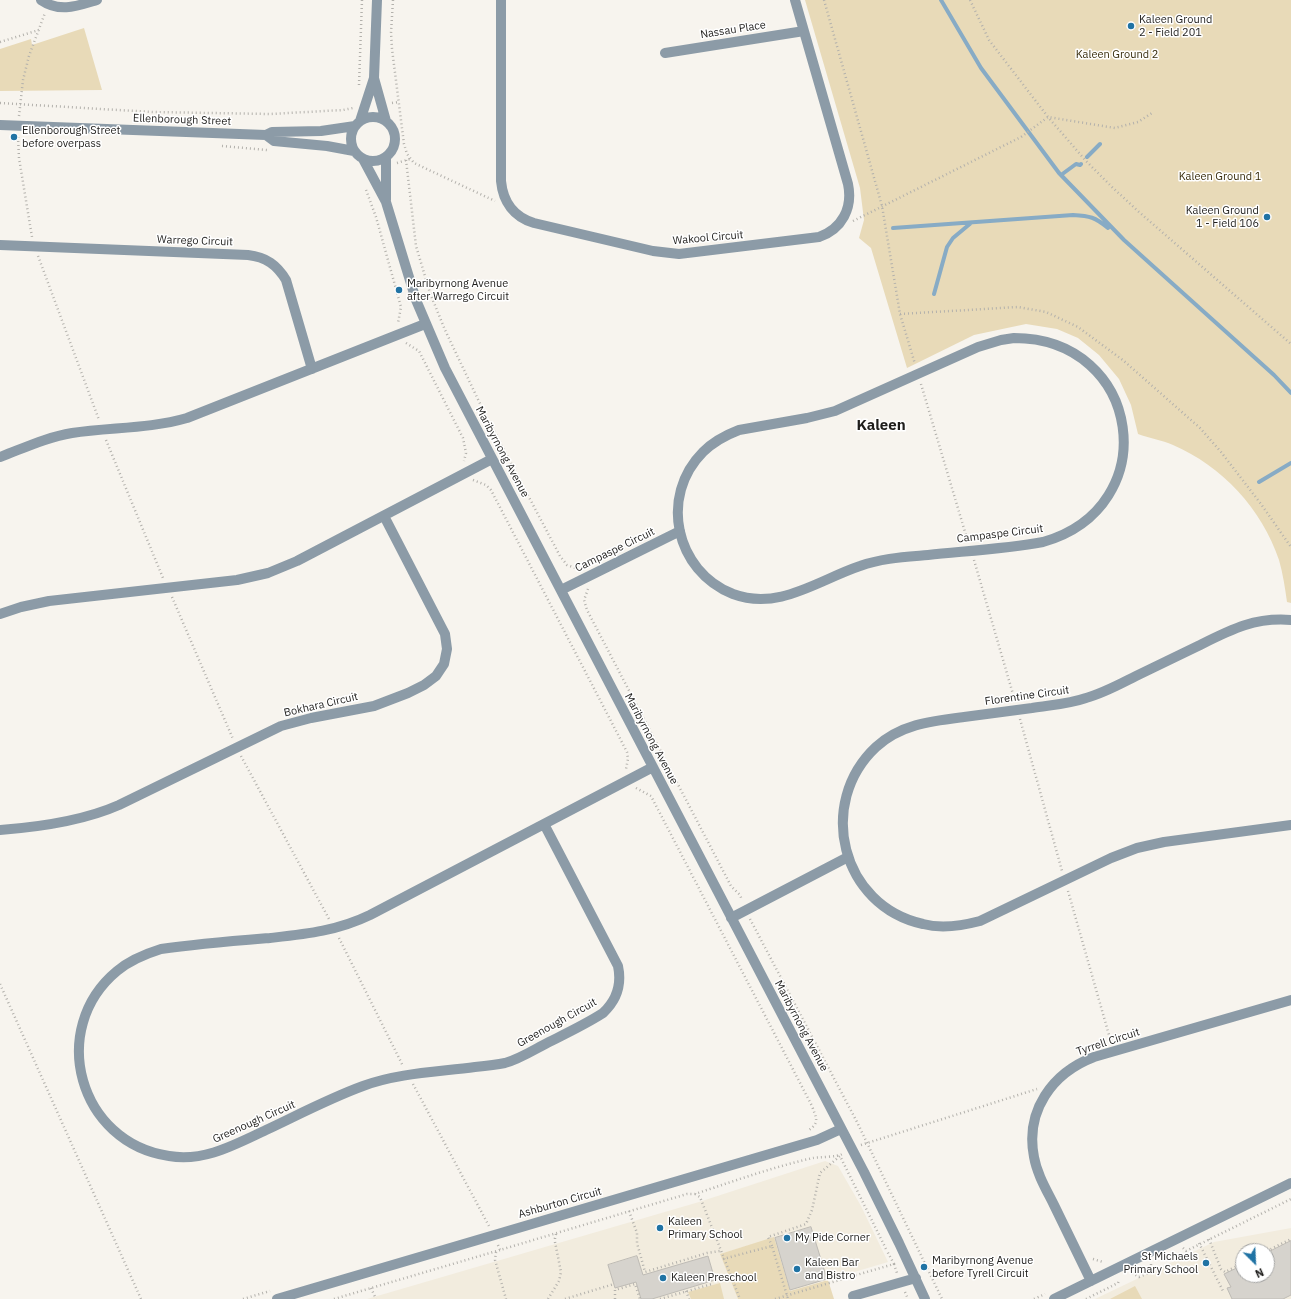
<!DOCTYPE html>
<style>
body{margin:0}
#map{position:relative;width:1291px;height:1299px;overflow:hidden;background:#f7f4ee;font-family:"IBM Plex Sans",sans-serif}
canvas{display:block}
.north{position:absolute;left:1235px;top:1243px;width:40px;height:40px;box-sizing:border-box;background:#fff;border:1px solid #a5a5a4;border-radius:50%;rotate:156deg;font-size:11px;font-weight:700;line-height:16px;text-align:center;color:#1f1e1c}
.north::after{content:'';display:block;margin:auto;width:14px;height:18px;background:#2073a4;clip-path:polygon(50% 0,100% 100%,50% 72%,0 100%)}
</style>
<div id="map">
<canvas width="1291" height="1299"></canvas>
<div class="north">N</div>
</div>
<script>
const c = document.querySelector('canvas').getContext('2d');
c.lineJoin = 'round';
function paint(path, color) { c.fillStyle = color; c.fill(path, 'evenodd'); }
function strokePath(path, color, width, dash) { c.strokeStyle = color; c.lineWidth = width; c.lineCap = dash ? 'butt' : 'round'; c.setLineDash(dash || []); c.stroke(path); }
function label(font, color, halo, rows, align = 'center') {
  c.font = font + ' "IBM Plex Sans",sans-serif'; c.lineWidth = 3; c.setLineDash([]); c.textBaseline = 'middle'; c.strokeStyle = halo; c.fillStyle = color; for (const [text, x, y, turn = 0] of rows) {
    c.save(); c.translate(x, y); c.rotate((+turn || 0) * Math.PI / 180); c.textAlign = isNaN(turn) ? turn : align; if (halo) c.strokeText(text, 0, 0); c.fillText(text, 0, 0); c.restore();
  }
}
paint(new Path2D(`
 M 825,1161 L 838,1166 L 861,1206 L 888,1262 L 790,1291 L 774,1238 L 720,1254 L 738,1299 L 367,1299 L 699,1202 Z
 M 1291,1228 L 1291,1299 L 1095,1299 L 1214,1242 ZM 1243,1251 L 1267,1251 L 1267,1275 L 1243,1275 Z`), '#f2ecde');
paint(new Path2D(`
 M 805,0 L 1291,0 L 1291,603 L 1287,602 C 1285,588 1283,574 1279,560 C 1262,509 1222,466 1173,445 C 1162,440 1149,438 1138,434 L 1131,405 L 1119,379 L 1099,355 L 1078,338 L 1057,329 L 1026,324 L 974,335 L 907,368 L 871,248 L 859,238 L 864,220 L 860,188 Z
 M 84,28 L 102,90 L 0,91 L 0,49 L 31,39 L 32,45 Z
 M 774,1237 L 790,1291 L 828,1280 L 834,1299 L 738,1299 L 720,1254 Z
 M 720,1283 L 724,1299 L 691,1299 L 688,1292 Z
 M 1135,1286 L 1142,1299 L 1110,1299 Z`), '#e8dab8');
strokePath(new Path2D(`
 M 941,0 L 981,68 L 1059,173 L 1124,240 L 1274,375 L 1291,393
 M 1087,157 L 1100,144
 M 1061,175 L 1076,164 L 1080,165 L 1081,164
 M 893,228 L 1073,215 C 1090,216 1095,217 1108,228
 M 934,294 L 947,247 L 953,238 L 971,223
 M 1259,482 L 1291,463`), '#87abc5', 4);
const building = new Path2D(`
 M 811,1227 L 827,1279 L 790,1290 L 775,1238 Z
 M 1291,1241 L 1291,1295 L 1283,1299 L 1232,1299 L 1227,1288 L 1231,1287 L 1224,1274 L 1243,1265 L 1243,1275 L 1267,1275 L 1267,1253 Z
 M 637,1256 L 643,1275 L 708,1256 L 715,1280 L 652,1299 L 641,1299 L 636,1282 L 615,1288 L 608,1265 Z`);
paint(building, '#d6d3cd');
strokePath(building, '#bebbb5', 1);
strokePath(new Path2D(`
 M 393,0 L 391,33 L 392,49 L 404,144 L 407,154 L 414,163 L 495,201
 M 824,0 L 882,206 L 900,314 L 915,364
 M 970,0 L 989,40 L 1048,117 L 1086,161 L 1112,187 L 1139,212 L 1291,344
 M 0,42 L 39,30
 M 359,85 L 362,0
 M 0,103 L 152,112 L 270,114 L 343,110 L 353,108
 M 392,103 L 399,102
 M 19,116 L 23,80 L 29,56 L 45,13
 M 18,137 L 19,158 L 32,237
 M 222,146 L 267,150
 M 406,160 L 416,246 L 430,293 L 445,330 L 484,412 L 560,556 L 567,565 L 578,569
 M 397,163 L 410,159
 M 366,190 L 376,217 L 401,307 L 398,323
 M 853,221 L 1021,137 L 1048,117 L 1115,128 L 1138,122 L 1152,113
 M 38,256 L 99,420
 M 900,314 L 1018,307 L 1046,312 L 1078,327 L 1124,361 L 1200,428 L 1221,452 L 1261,504 L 1291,547
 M 406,343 L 419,351 L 463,438 L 466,453 L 464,461
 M 921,384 L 968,542
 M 106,440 L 163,578
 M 473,480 L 486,485 L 491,490 L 627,752 L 628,759 L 626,769
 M 974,560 L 1015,701
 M 588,589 L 584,600 L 587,610 L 731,886 L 740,895 L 742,900
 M 172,597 L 233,739
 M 1020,719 L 1062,871
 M 241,756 L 329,919
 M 636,788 L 651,796 L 812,1106 C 816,1118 820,1122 809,1130
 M 1068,891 L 1111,1042
 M 750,919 L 857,1122 L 942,1299
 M 339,938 L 403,1066
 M 0,984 L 141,1299
 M 413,1084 L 489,1226
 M 861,1145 L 1037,1089
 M 695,1194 L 700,1197 L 740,1299
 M 629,1211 L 637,1233 L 637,1243 L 645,1272 L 707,1253 L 720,1251
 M 1209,1239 L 1221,1269 L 1225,1272 L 1243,1263
 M 1199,1243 L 1223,1291
 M 498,1245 L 500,1250 L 687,1194 L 695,1194 C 734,1181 773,1167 813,1158 C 819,1157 838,1157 842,1154
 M 772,1246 L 768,1237 L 806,1224 L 812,1210 L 820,1173 L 840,1156 L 887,1251
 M 1183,1248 L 1186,1251 L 1291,1199
 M 1267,1251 L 1291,1239
 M 496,1252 L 495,1260 L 506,1299
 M 723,1259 L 772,1246 L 788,1299
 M 1093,1259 L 1103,1262
 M 894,1264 L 897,1273
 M 1132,1273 L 1139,1277 L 1151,1272 L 1151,1264
 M 371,1288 L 376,1299
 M 686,1291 L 689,1299
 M 905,1292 L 908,1299
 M 243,1299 L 270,1291
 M 334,1299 L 500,1250
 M 548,1299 L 559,1281 L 561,1272 L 555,1242 L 555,1238 L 556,1234
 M 565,1299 L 614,1284
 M 615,1299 L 615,1290 L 635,1284 L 640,1299
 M 660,1299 L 712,1284
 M 775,1299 L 894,1264 L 887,1251 L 888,1251
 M 1034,1299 L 1045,1294
 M 1086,1299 L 1118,1283 L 1119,1280`), '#b3b1ac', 2.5, [1, 3]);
strokePath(new Path2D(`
 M 41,0 C 60,13 77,6 97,0
 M 501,0 L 501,181 C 503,202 514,217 534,223 L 653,251 L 679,254 L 819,237 C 842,229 853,208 848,184 L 795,0
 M 665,53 L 804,31
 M 374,78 L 386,121
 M351 139a22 22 0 1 1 44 0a22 22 0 1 1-44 0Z
 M 360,121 L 374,78 L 377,0
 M 0,125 L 266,135 L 274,141 L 327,146 L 354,151
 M 266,135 L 272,132 L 321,131 L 355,126
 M 386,157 L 386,200
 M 363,159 L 386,202 L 416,300 L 445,368 L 864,1172 L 899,1243 L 925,1299
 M 0,245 L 248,255 C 266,257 277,265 286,280 L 312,369
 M 1014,338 C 1142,338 1166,507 1043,542 C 1005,549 966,551 928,555 C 905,557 882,558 860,566 C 818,580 779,611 733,594 C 675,571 659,496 703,452 C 714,441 726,435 739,430 L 807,418 L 835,411 L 978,347 L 1001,340 Z
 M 0,457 C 24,448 47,437 72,433 C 111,427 149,429 187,418 L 425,324
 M 561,590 L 680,531
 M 0,614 L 21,607 L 49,601 L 237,580 L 268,573 L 297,561 L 492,459
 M 1291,620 C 1254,617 1230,630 1198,646 C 1177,656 1157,666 1136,676 C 1120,684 1104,693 1086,698 C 1069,704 1050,705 1032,708 C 1010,711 987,714 964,717 C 932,721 901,724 876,747 C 816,803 841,906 923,924 C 942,929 961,926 980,921 L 1111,858 L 1137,848 L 1164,842 L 1291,825
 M 544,824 L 370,915 C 337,931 306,934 270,938 C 234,941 197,944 161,949 C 145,954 130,960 117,971 C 47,1029 79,1143 169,1156 C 204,1162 234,1145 266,1130 C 298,1115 330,1098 363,1086 C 398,1073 438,1072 475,1067 C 485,1066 495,1065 505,1063 C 520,1059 535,1049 549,1042 C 567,1033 586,1024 603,1013 C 617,1000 622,985 618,966 L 544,824 L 653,767
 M 0,830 C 40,827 83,821 119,805 L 281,726 L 311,718 L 374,706 L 408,693 L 424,685 L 436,676 L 444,664 L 447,649 L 445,634 L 384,516
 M 731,918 L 848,857
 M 1091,1281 C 1079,1256 1066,1230 1054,1205 C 1046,1189 1037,1174 1034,1157 C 1025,1111 1052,1073 1094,1057 L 1291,1000
 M 277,1299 L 817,1140 L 841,1129
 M 854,1299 L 853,1296 L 916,1278
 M 1054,1299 L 1291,1183`), '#8c9ba7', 10);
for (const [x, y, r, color] of [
 [1131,26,4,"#2073a4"],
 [14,137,4,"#2073a4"],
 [1267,217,4,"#2073a4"],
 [399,290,4,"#2073a4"],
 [660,1228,4,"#2073a4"],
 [787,1238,4,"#2073a4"],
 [1206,1263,4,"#2073a4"],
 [924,1267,4,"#2073a4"],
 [797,1269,4,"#2073a4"],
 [663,1278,4,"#2073a4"]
]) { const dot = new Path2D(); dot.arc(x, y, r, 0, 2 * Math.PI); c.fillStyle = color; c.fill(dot); strokePath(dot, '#fff', 1.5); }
label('11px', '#1f1e1c', '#fff', [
 ["Kaleen Ground",1139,20],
 ["2 - Field 201",1139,33],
 ["Ellenborough Street",22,131],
 ["before overpass",22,144],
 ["Kaleen Ground",1259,211,"right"],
 ["1 - Field 106",1259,224,"right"],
 ["Maribyrnong Avenue",407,284],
 ["after Warrego Circuit",407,297],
 ["Kaleen",668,1222],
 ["Primary School",668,1235],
 ["My Pide Corner",795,1238],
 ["St Michaels",1198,1257,"right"],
 ["Primary School",1198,1270,"right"],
 ["Maribyrnong Avenue",932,1261],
 ["before Tyrell Circuit",932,1274],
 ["Kaleen Bar",805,1263],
 ["and Bistro",805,1276],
 ["Kaleen Preschool",671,1278]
], 'left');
label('11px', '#1f1e1c', '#fff', [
 ["Nassau Place",733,30,-9],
 ["Ellenborough Street",182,120,2],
 ["Wakool Circuit",708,238,-5],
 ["Warrego Circuit",195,241,2],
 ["Maribyrnong Avenue",502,452,62],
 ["Campaspe Circuit",1000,534,-7],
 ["Campaspe Circuit",615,550,-26],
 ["Florentine Circuit",1027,696,-8],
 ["Bokhara Circuit",321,705,-13],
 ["Maribyrnong Avenue",651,739,62],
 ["Greenough Circuit",557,1023,-29],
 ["Maribyrnong Avenue",801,1026,62],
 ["Tyrrell Circuit",1108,1042,-18],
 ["Greenough Circuit",254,1122,-24],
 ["Ashburton Circuit",560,1203,-16]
]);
label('11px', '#382c0b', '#fff', [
 ["Kaleen Ground 2",1117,55],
 ["Kaleen Ground 1",1220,177]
]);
label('bold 15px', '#1f1e1c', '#fff', [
 ["Kaleen",881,426]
]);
</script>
